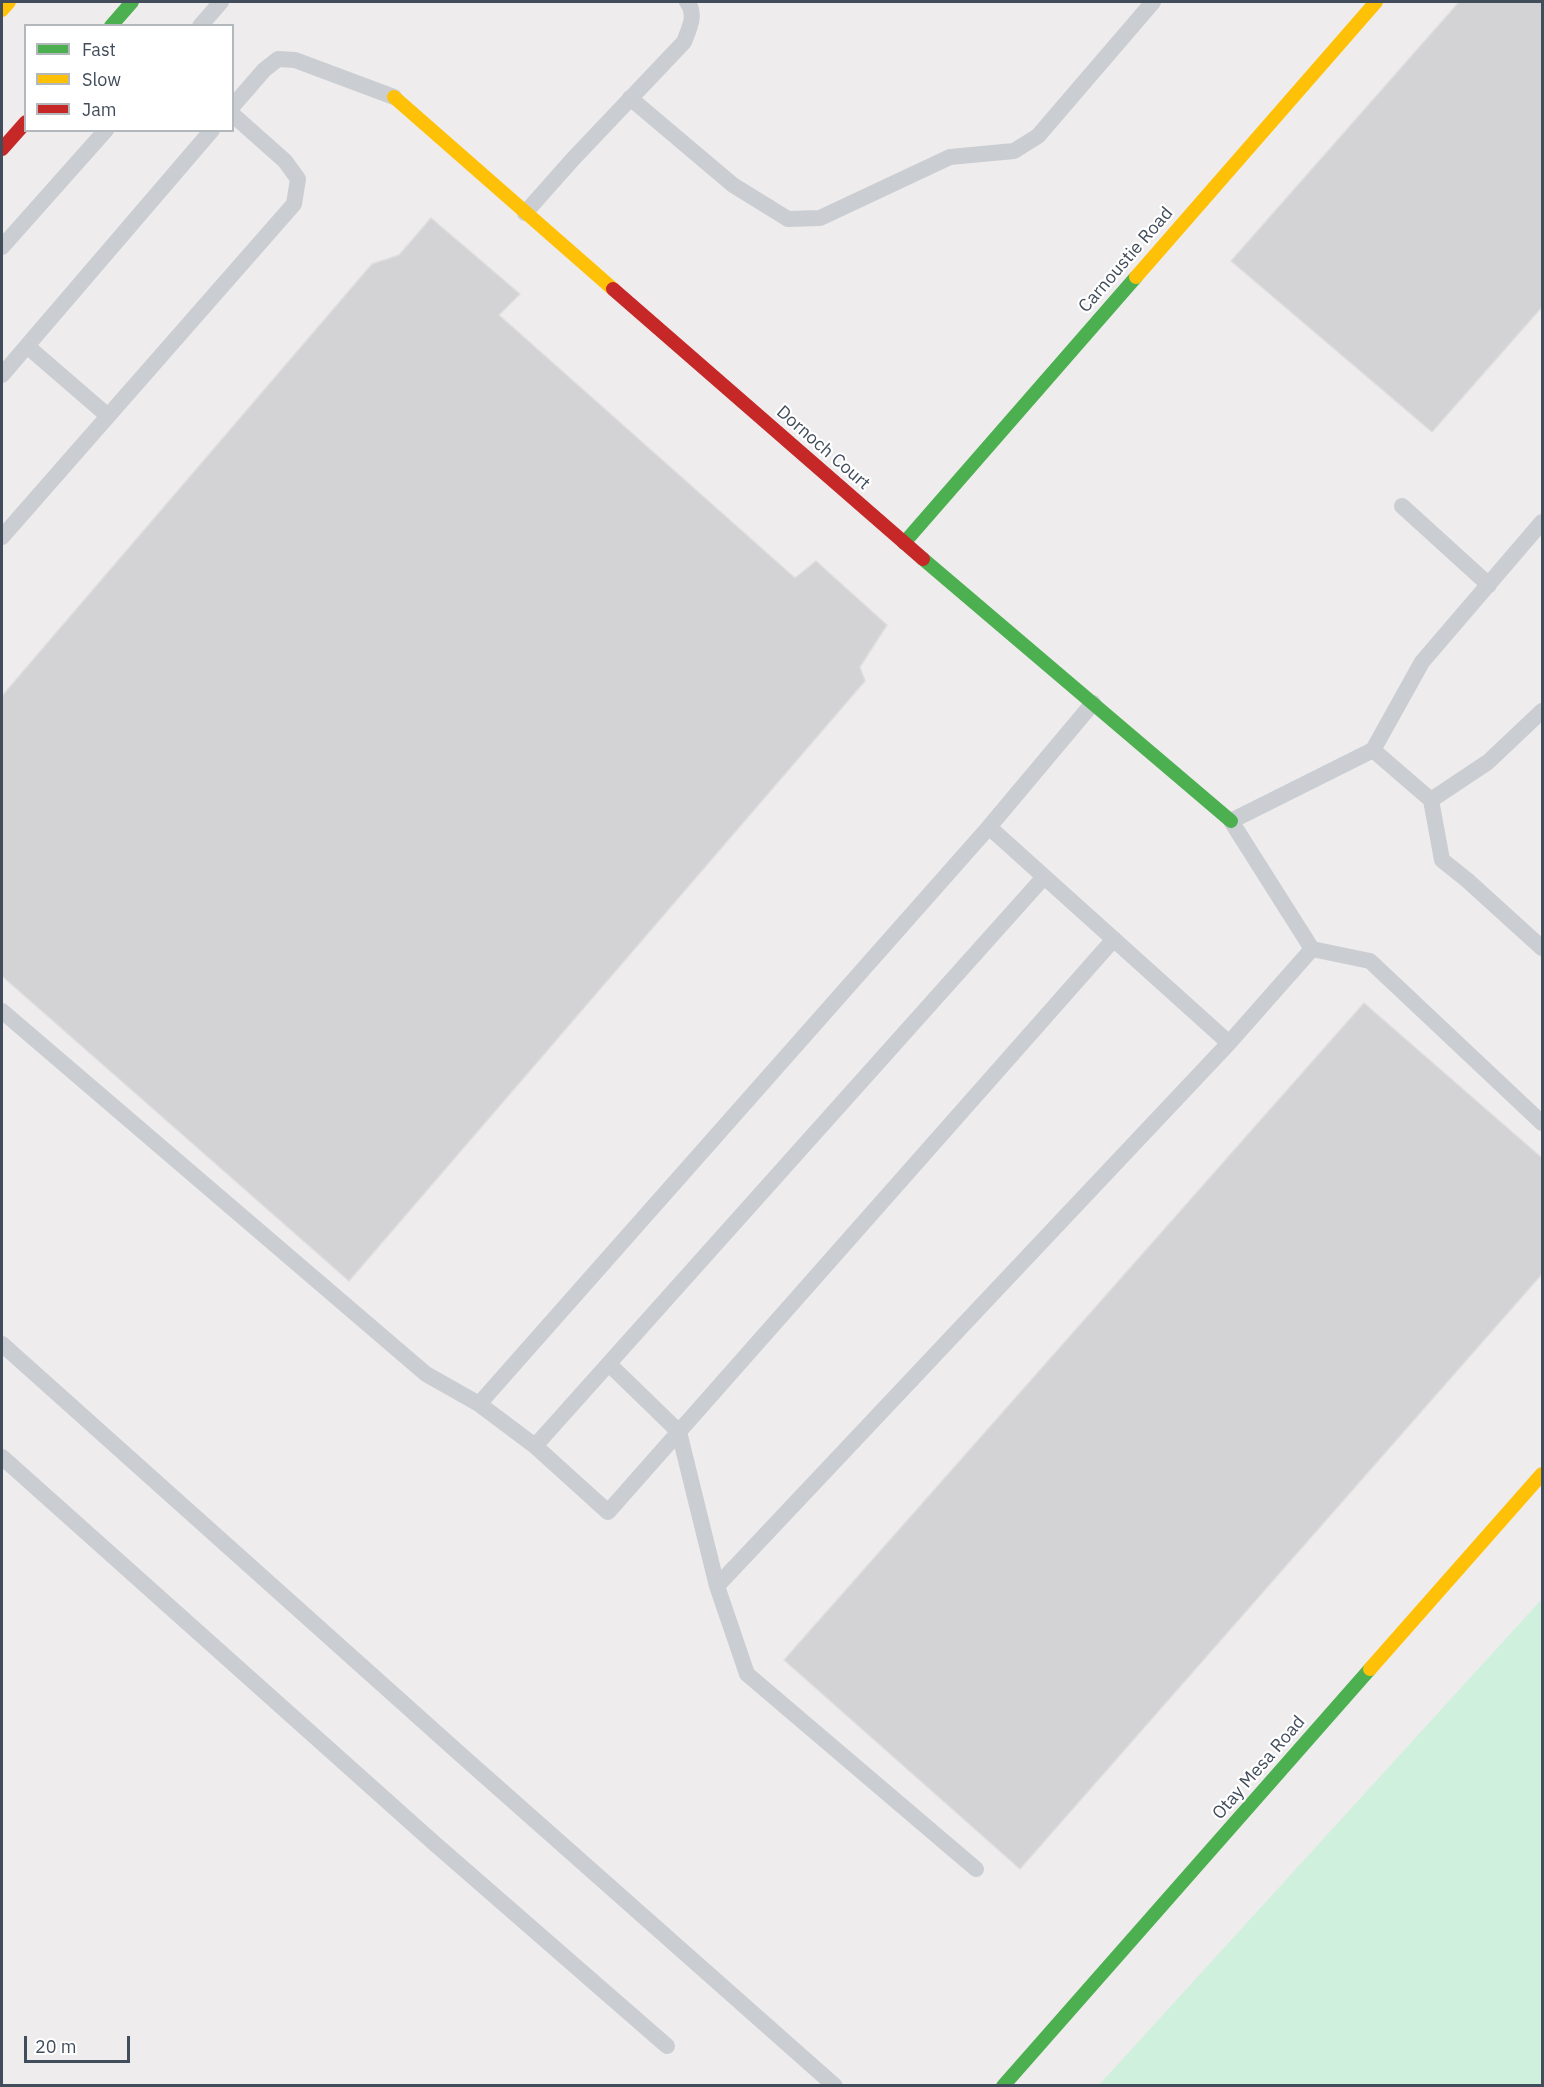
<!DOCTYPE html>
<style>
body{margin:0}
#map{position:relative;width:1544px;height:2087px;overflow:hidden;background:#eeecec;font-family:"IBM Plex Sans",sans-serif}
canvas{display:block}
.frame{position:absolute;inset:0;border:3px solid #424d5b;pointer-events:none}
.legend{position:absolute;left:24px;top:24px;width:210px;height:108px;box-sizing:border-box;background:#fff;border:2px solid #b3b8bd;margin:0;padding:8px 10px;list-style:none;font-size:18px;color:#424d5b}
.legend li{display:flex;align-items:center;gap:12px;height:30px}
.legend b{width:30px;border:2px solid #b3b8bd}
.scale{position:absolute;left:24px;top:2036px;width:106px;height:27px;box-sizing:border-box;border:3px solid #424d5b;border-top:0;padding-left:8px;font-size:18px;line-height:21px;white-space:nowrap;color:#424d5b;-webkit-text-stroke:4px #fff;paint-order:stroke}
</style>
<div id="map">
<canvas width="1544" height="2087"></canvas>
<div class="frame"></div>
<ul class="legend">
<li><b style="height:8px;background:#4caf50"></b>Fast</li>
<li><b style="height:8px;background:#ffc107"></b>Slow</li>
<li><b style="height:8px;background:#c62828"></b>Jam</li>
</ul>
<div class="scale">20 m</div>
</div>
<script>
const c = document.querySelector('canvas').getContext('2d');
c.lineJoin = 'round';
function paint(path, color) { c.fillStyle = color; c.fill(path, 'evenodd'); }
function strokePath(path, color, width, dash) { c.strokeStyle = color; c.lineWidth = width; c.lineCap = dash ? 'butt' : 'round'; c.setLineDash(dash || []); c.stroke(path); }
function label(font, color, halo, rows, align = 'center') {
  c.font = font + ' "IBM Plex Sans",sans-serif'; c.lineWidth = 4.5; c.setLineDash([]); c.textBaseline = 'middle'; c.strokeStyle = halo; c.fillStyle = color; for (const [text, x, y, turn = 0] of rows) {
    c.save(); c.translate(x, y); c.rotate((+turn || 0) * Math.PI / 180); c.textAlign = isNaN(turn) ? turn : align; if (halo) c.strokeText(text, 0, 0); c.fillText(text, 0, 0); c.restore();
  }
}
paint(new Path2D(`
 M 1542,1599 L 1542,2085 L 1099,2085 Z`), '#cef0dd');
const building = new Path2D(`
 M 1459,2 L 1542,2 L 1542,307 L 1432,432 L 1231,261 Z
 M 431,218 L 520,294 L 499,315 L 795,578 L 816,561 L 887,625 L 860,667 L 865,681 L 349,1281 L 2,976 L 2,696 L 372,264 L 399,255 Z
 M 1364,1003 L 1542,1158 L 1542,1274 L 1020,1869 L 784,1660 Z`);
paint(building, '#d3d3d5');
strokePath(building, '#dfdedf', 1.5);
strokePath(new Path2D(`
 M 200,26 L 221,2
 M 630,98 L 733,185 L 788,219 L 820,218 L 950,157 L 1014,151 L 1038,136 L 1153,2
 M 232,107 L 264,70 L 278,59 L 295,60 L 394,97
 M 525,213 L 573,159 L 684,42 C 689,29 697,14 687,2
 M 2,247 L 106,130
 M 27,346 L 108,416
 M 2,375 L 212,130
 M 1402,506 L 1489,585
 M 2,537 L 294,204 L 298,179 L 285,161 L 232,114
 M 1093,703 L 989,827 L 1229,1043
 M 1373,750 L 1422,662 L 1542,522
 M 1431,800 L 1488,762 L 1542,711
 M 1044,877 L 535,1446 L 608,1512 L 1114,939
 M 1542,948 L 1467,880 L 1442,860 L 1431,800 L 1373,750 L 1231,821 L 1312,949 L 1370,961 L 1542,1123
 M 2,1011 L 426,1374 L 479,1404 L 535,1446
 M 2,1344 L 460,1754 L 835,2086
 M 609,1364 L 679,1432 L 717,1586 L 747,1674 L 976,1869
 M 479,1404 L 989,827
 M 2,1457 L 434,1843 L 667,2046
 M 717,1586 L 1229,1043 L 1312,949`), '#cacdd1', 16);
strokePath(new Path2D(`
 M 111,26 L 132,2
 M 904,543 L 1136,277
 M 923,559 L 1231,821
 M 1003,2086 L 1370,1669`), '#4caf50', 14);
strokePath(new Path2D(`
 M 2,10 L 9,2
 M 394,97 L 613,289
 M 1136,277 L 1376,2
 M 1370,1669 L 1542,1474`), '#ffc107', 14);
strokePath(new Path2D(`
 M 2,149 L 26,122
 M 613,289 L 923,559`), '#c62828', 14);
label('18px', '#424d5b', '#fff', [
 ["Carnoustie Road",1126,260,-49],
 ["Dornoch Court",823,448,41],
 ["Otay Mesa Road",1259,1768,-49]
]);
</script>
